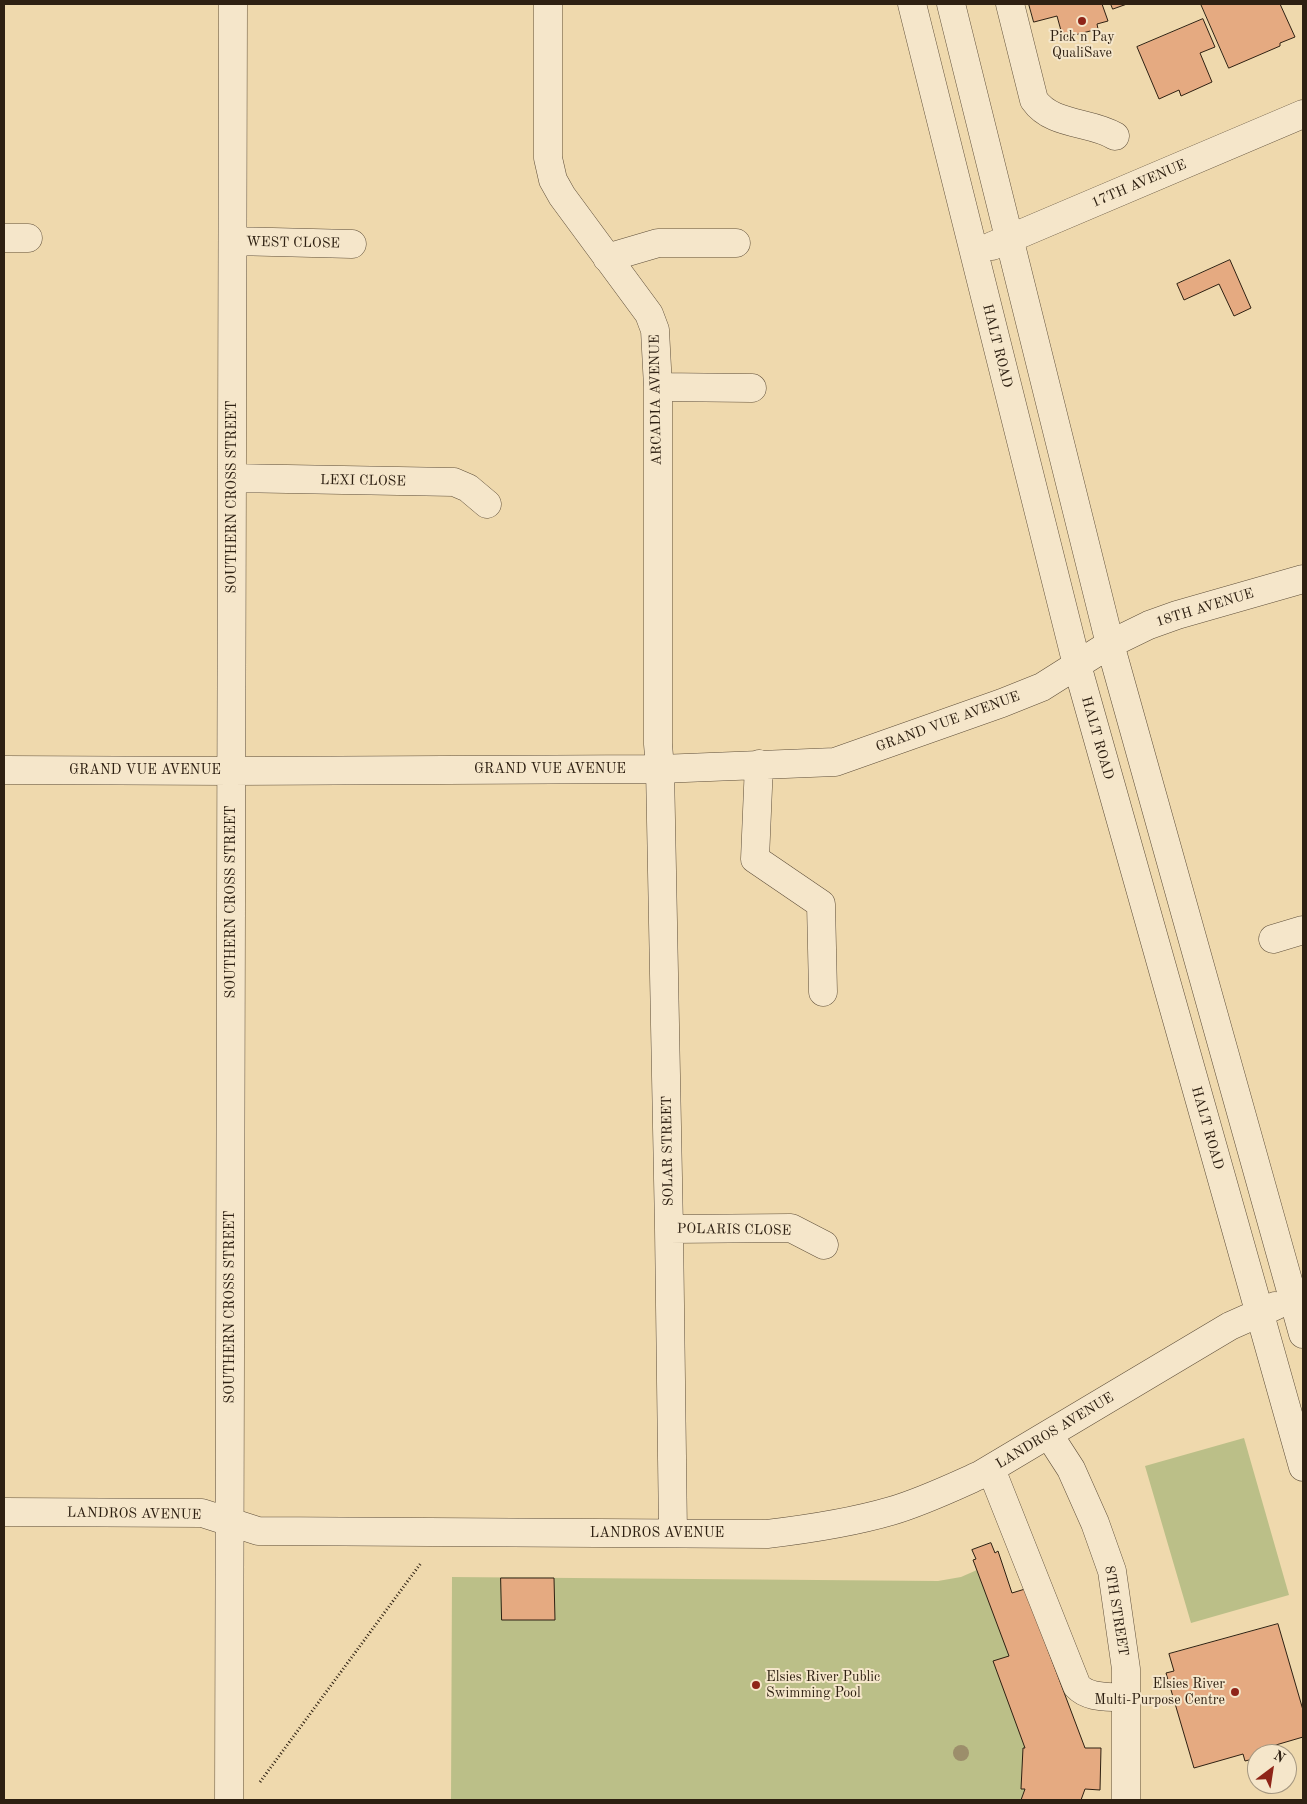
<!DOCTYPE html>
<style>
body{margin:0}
#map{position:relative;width:1307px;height:1804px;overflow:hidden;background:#efd9ad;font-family:"Old Standard TT",serif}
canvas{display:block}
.frame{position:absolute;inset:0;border:5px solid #2e2012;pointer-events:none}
.north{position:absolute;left:1247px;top:1744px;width:50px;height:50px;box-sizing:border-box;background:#f5e6ca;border:1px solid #a59780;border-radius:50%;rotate:31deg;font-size:14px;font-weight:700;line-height:20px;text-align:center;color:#2e2012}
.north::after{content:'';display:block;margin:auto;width:18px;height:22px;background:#8f2418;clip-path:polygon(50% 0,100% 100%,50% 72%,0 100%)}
</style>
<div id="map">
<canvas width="1307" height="1804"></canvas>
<div class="frame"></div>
<div class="north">N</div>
</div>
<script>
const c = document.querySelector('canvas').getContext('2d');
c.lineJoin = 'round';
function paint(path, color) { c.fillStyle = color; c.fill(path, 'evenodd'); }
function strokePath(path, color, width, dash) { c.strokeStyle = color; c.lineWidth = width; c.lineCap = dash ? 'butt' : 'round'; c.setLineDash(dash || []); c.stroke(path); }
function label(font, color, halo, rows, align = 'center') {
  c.font = font + ' "Old Standard TT",serif'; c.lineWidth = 4; c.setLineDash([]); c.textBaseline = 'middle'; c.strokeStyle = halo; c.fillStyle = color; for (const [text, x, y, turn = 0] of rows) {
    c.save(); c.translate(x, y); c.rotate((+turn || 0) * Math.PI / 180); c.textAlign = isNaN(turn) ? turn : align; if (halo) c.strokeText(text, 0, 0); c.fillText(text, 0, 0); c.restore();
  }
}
paint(new Path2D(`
 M 1244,1438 L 1289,1595 L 1191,1623 L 1145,1466 Z
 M 991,1543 L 995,1553 L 998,1551 L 1012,1593 L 1025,1589 L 1085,1748 L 1101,1748 L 1100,1790 L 1085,1789 L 1081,1800 L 451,1800 L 452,1577 L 938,1581 L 961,1577 L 977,1570 L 973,1560 L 976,1559 L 972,1550 Z`), '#bbbf88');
const building = new Path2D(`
 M 1029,4 L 1102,4 L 1108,21 L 1097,24 L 1098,29 L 1063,38 L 1057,16 L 1034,22 Z
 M 1111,4 L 1127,4 L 1113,9 Z
 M 1201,4 L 1280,4 L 1295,37 L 1280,43 L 1280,46 L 1229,68 Z
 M 1203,19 L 1215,47 L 1200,53 L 1212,82 L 1181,96 L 1179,90 L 1159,99 L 1137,47 Z
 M 1230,260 L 1251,308 L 1234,316 L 1219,284 L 1184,300 L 1177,284 Z
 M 991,1543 L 995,1553 L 998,1551 L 1012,1593 L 1025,1589 L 1085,1748 L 1101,1748 L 1100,1790 L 1085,1789 L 1081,1800 L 1021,1800 L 1025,1789 L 1021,1789 L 1023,1748 L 1025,1748 L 993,1661 L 1009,1656 L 973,1560 L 976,1559 L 972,1550 Z
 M 501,1578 L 554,1578 L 555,1620 L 502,1620 Z
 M 1278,1624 L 1303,1710 L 1303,1737 L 1269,1747 L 1271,1754 L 1257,1754 L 1257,1758 L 1245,1761 L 1243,1754 L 1194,1768 L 1166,1673 L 1174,1671 L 1169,1654 Z`);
paint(building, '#e5aa81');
strokePath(building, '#2e2012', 1);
const minor = new Path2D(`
 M 548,4 L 548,158 L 553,180 L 562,196 L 649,314 L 655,330 L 658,387 L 658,744 L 660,769 L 669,1229 L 673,1533
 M 912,4 L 1077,665 L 1303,1467
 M 951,4 L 1110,644 L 1303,1334
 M 1010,4 L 1034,100 C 1052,126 1090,121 1115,136
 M 4,238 L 28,238
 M 233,241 L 352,244
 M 992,246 L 1303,114
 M 607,258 L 658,243 L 736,243
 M 658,387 L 752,388
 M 232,478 L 454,482 L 468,488 L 487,504
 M 759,764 L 755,859 L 821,904 L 823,992
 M 4,770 L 231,771 L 660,769 L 835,762 L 1002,703 L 1042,687 L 1110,644 L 1149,625 L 1177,615 L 1303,579
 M 1273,939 L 1303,930
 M 669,1229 L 791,1228 L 824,1245
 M 1049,1435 L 1071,1469 L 1095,1523 L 1112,1571 L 1126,1669 L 1126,1800
 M 991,1469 L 1077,1686 C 1089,1699 1110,1696 1126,1698
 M 4,1512 L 202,1513 L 258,1531 L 767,1534 C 809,1529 850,1523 891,1511 C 922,1502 951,1488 980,1475 L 1230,1326 L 1275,1306
 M 229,1800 L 233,4`);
strokePath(minor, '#5e4e39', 29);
strokePath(new Path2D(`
 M 260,1782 L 421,1563`), '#2e2012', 3, [1, 2.5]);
strokePath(minor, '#f5e6ca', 28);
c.fillStyle = '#9c8e6b';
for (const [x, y] of [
 [961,1753]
]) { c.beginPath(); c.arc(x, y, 8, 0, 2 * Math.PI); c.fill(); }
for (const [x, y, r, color] of [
 [1082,21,5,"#8f2418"],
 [756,1685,5,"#8f2418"],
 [1235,1692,5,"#8f2418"]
]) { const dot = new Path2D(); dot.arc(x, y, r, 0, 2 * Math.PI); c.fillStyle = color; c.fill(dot); strokePath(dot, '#f5e6ca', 2); }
label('14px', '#2e2012', '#f5e6ca', [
 ["Pick n Pay",1082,37],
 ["QualiSave",1082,53],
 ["Elsies River Public",766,1677,"left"],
 ["Swimming Pool",766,1693,"left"],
 ["Elsies River",1225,1684,"right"],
 ["Multi-Purpose Centre",1225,1700,"right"]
]);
label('14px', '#2e2012', '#f5e6ca', [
 ["17TH AVENUE",1139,184,-23],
 ["WEST CLOSE",293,243,1],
 ["HALT ROAD",997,346,76],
 ["ARCADIA AVENUE",656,400,-91],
 ["LEXI CLOSE",363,481,1],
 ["SOUTHERN CROSS STREET",232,497,-90],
 ["18TH AVENUE",1205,608,-17],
 ["GRAND VUE AVENUE",948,722,-20],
 ["HALT ROAD",1097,738,74],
 ["GRAND VUE AVENUE",550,769],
 ["GRAND VUE AVENUE",145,770],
 ["SOUTHERN CROSS STREET",231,902,-90],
 ["HALT ROAD",1207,1128,74],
 ["SOLAR STREET",668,1151,-91],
 ["POLARIS CLOSE",734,1230,1],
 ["SOUTHERN CROSS STREET",230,1307,-90],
 ["LANDROS AVENUE",1055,1431,-31],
 ["LANDROS AVENUE",134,1514,1],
 ["LANDROS AVENUE",657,1533],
 ["8TH STREET",1116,1611,81]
]);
</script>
